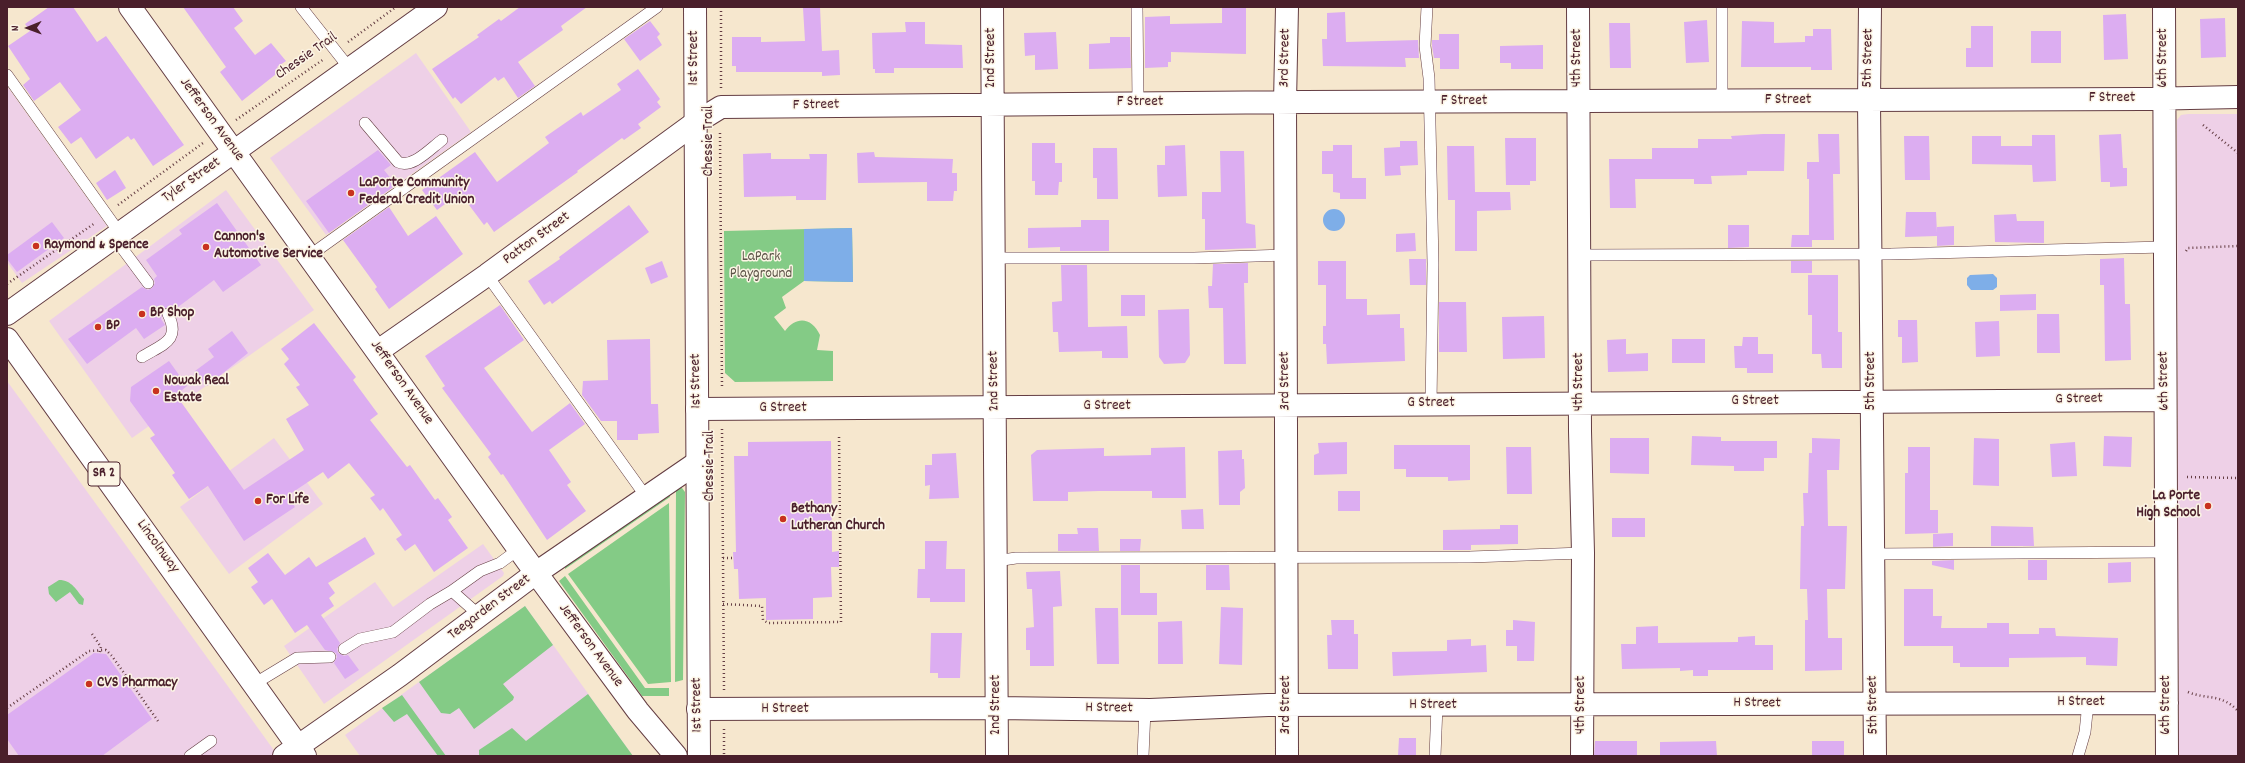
<!DOCTYPE html>
<style>
body{margin:0}
#map{position:relative;width:2245px;height:763px;overflow:hidden;background:#f6e7ce;font-family:Dekko,sans-serif}
canvas{display:block}
.frame{position:absolute;inset:0;border:8px solid #4a1f2b;pointer-events:none}
.north{position:absolute;left:8px;top:8px;width:40px;height:40px;-webkit-text-stroke:3px #fcf5e5;paint-order:stroke;rotate:269deg;font-size:11px;font-weight:700;line-height:16px;text-align:center;color:#4a1f2b}
.north::after{content:'';display:block;margin:auto;width:14px;height:18px;background:#4a1f2b;clip-path:polygon(50% 0,100% 100%,50% 72%,0 100%)}
</style>
<div id="map">
<canvas width="2245" height="763"></canvas>
<div class="frame"></div>
<div class="north">N</div>
</div>
<script>
const c = document.querySelector('canvas').getContext('2d');
c.lineJoin = 'round';
function paint(path, color) { c.fillStyle = color; c.fill(path, 'evenodd'); }
function strokePath(path, color, width, dash) { c.strokeStyle = color; c.lineWidth = width; c.lineCap = dash ? 'butt' : 'round'; c.setLineDash(dash || []); c.stroke(path); }
function label(font, color, halo, rows, align = 'center') {
  c.font = font + ' Dekko,sans-serif'; c.lineWidth = 3; c.setLineDash([]); c.textBaseline = 'middle'; c.strokeStyle = halo; c.fillStyle = color; for (const [text, x, y, turn = 0] of rows) {
    c.save(); c.translate(x, y); c.rotate((+turn || 0) * Math.PI / 180); c.textAlign = isNaN(turn) ? turn : align; if (halo) c.strokeText(text, 0, 0); c.fillText(text, 0, 0); c.restore();
  }
}
paint(new Path2D(`
 M 416,53 L 471,132 L 326,235 L 270,158 Z
 M 7,86 L 107,226 L 22,283 L 7,262 Z
 M 2188,114 L 2238,114 L 2238,756 L 2179,756 L 2177,130 L 2177,120 L 2181,115 Z
 M 226,190 L 314,310 L 132,438 L 49,321 Z
 M 7,381 L 227,685 L 278,756 L 7,756 Z
 M 274,438 L 323,504 L 229,574 L 180,507 Z
 M 483,544 L 504,573 L 503,576 L 324,704 L 284,646 L 375,582 L 393,607 Z
 M 525,606 L 633,756 L 360,756 L 345,735 Z`), '#eed0e7');
paint(new Path2D(`
 M 852,228 L 853,282 L 804,281 L 782,297 L 786,308 L 774,317 L 785,331 C 797,315 812,318 820,335 L 817,350 L 833,351 L 833,381 L 735,382 L 725,373 L 724,231 Z
 M 676,488 L 682,488 L 685,492 L 683,680 L 675,682 Z
 M 669,491 L 670,497 L 565,569 L 565,566 Z
 M 669,503 L 671,682 L 648,684 L 568,574 Z
 M 565,576 L 645,688 L 669,688 L 669,696 L 642,696 L 559,581 Z
 M 59,580 C 72,580 76,590 84,599 L 83,605 L 79,604 L 70,592 L 56,602 L 49,594 L 48,587 Z
 M 525,606 L 553,645 L 503,684 L 514,697 L 513,700 L 474,729 L 459,708 L 450,714 L 441,713 L 419,682 Z
 M 588,694 L 633,756 L 479,756 L 479,750 L 512,728 L 526,741 Z
 M 402,695 L 446,756 L 438,756 L 407,714 L 394,722 L 382,708 Z`), '#84cb86');
paint(new Path2D(`
 M1323 220a11 11 0 1 1 22 0a11 11 0 1 1-22 0Z
 M 852,228 L 853,282 L 804,281 L 804,229 Z
 M 1993,274 L 1997,278 L 1997,287 L 1993,290 L 1971,290 L 1967,285 L 1967,278 L 1970,275 Z`), '#7eaee8');
paint(new Path2D(`
 M 49,7 L 73,7 L 97,42 L 106,36 L 184,145 L 153,166 L 134,138 L 131,140 L 128,136 L 96,159 L 81,137 L 71,144 L 58,127 L 81,110 L 60,82 L 34,101 L 23,85 L 30,79 L 8,46 L 30,31 L 25,24 Z
 M 183,7 L 233,7 L 243,21 L 234,28 L 255,55 L 271,43 L 286,61 L 277,67 L 280,71 L 242,101 L 220,72 L 226,67 Z
 M 520,7 L 587,7 L 561,26 L 563,30 L 518,62 L 535,86 L 518,98 L 504,77 L 498,81 L 495,77 L 461,104 L 455,97 L 453,99 L 432,69 L 479,37 L 477,35 L 499,19 L 501,21 Z
 M 820,7 L 822,51 L 839,50 L 840,75 L 822,76 L 822,72 L 736,72 L 736,66 L 732,66 L 732,37 L 761,37 L 761,42 L 805,41 L 803,8 Z
 M 1222,7 L 1246,7 L 1246,54 L 1171,52 L 1171,62 L 1168,62 L 1168,67 L 1145,68 L 1145,17 L 1170,16 L 1170,24 L 1222,23 Z
 M 1345,12 L 1346,42 L 1418,40 L 1419,58 L 1405,58 L 1406,67 L 1323,66 L 1322,39 L 1327,39 L 1327,13 Z
 M 2126,14 L 2128,59 L 2104,60 L 2103,15 Z
 M 2225,18 L 2226,57 L 2201,58 L 2200,19 Z
 M 1707,20 L 1709,62 L 1686,63 L 1684,22 Z
 M 650,21 L 660,34 L 657,37 L 662,45 L 640,61 L 624,39 Z
 M 1742,21 L 1774,22 L 1774,43 L 1805,42 L 1805,36 L 1813,36 L 1813,29 L 1831,29 L 1832,70 L 1811,70 L 1811,67 L 1741,67 Z
 M 905,22 L 925,22 L 925,44 L 962,45 L 963,68 L 894,68 L 894,73 L 875,73 L 875,69 L 873,69 L 872,33 L 906,32 Z
 M 1609,23 L 1630,23 L 1631,68 L 1610,68 Z
 M 1971,26 L 1993,26 L 1993,67 L 1966,67 L 1966,48 L 1971,48 Z
 M 2031,31 L 2061,31 L 2061,63 L 2031,63 Z
 M 1056,32 L 1058,69 L 1035,70 L 1035,55 L 1025,56 L 1024,33 Z
 M 1439,34 L 1459,34 L 1459,69 L 1440,69 L 1440,58 L 1434,58 L 1432,46 L 1432,40 L 1439,40 Z
 M 1110,37 L 1130,37 L 1131,68 L 1089,69 L 1089,44 L 1110,43 Z
 M 1543,45 L 1543,69 L 1511,69 L 1511,63 L 1500,63 L 1500,46 Z
 M 638,69 L 660,99 L 657,102 L 661,107 L 638,124 L 641,128 L 624,140 L 622,138 L 577,171 L 578,172 L 494,232 L 487,222 L 484,225 L 460,193 L 437,210 L 422,190 L 475,152 L 497,182 L 549,143 L 545,137 L 581,112 L 583,116 L 621,90 L 617,84 Z
 M 1763,134 L 1785,134 L 1784,171 L 1747,171 L 1747,175 L 1711,176 L 1712,184 L 1694,184 L 1694,179 L 1635,179 L 1636,208 L 1610,208 L 1609,159 L 1652,159 L 1652,148 L 1698,148 L 1698,139 L 1732,139 L 1731,136 Z
 M 1818,134 L 1839,134 L 1840,174 L 1833,174 L 1834,240 L 1812,240 L 1812,247 L 1791,247 L 1792,235 L 1809,235 L 1809,179 L 1807,179 L 1807,162 L 1819,162 Z
 M 2121,134 L 2123,168 L 2127,168 L 2127,186 L 2110,187 L 2110,182 L 2101,182 L 2099,135 Z
 M 2032,135 L 2055,135 L 2056,181 L 2033,182 L 2032,165 L 1972,164 L 1972,136 L 2001,136 L 2001,146 L 2032,146 Z
 M 1904,136 L 1929,136 L 1930,180 L 1905,180 Z
 M 1505,138 L 1536,138 L 1536,181 L 1530,181 L 1530,185 L 1506,185 Z
 M 1400,141 L 1417,141 L 1418,165 L 1400,166 L 1401,175 L 1385,176 L 1384,148 L 1400,147 Z
 M 1032,143 L 1055,143 L 1055,163 L 1062,163 L 1062,182 L 1059,182 L 1058,195 L 1035,195 L 1035,181 L 1032,181 Z
 M 1185,145 L 1187,196 L 1158,197 L 1157,165 L 1165,165 L 1165,146 Z
 M 1333,145 L 1352,145 L 1352,178 L 1366,178 L 1366,199 L 1340,199 L 1340,193 L 1333,192 L 1333,174 L 1322,174 L 1322,151 L 1333,151 Z
 M 1447,146 L 1474,146 L 1475,192 L 1510,192 L 1511,210 L 1477,211 L 1477,251 L 1455,251 L 1455,200 L 1448,200 Z
 M 1093,148 L 1117,148 L 1118,199 L 1097,199 L 1097,178 L 1093,178 Z
 M 378,150 L 391,165 L 384,170 L 396,185 L 329,233 L 306,201 Z
 M 1220,151 L 1244,151 L 1246,223 L 1255,225 L 1256,248 L 1205,250 L 1205,219 L 1202,219 L 1202,192 L 1221,192 Z
 M 874,152 L 875,157 L 953,159 L 952,173 L 957,173 L 957,191 L 954,191 L 953,201 L 927,201 L 927,182 L 858,183 L 857,153 Z
 M 771,153 L 771,159 L 810,159 L 809,154 L 827,154 L 826,200 L 796,200 L 796,196 L 744,197 L 743,154 Z
 M 115,170 L 126,188 L 107,200 L 96,183 Z
 M 217,203 L 261,265 L 223,292 L 214,280 L 174,310 L 169,307 L 163,309 L 161,319 L 165,325 L 144,339 L 136,328 L 87,364 L 68,339 L 142,287 L 148,290 L 152,288 L 155,283 L 154,279 L 157,276 L 146,260 L 182,234 L 179,230 Z
 M 629,205 L 649,232 L 552,304 L 550,301 L 544,305 L 528,281 L 560,259 L 559,257 Z
 M 389,207 L 408,236 L 436,216 L 463,254 L 389,309 L 375,289 L 377,287 L 343,240 Z
 M 1906,212 L 1936,212 L 1937,233 L 1937,227 L 1954,226 L 1954,245 L 1937,246 L 1937,236 L 1905,237 Z
 M 2016,214 L 2017,221 L 2044,221 L 2044,243 L 1995,242 L 1994,215 Z
 M 1081,220 L 1109,220 L 1109,251 L 1060,251 L 1060,247 L 1028,248 L 1028,228 L 1081,227 Z
 M 52,222 L 64,238 L 17,272 L 7,259 L 7,255 Z
 M 1728,225 L 1749,225 L 1749,247 L 1728,248 Z
 M 1415,233 L 1416,251 L 1396,252 L 1396,234 Z
 M 2124,258 L 2125,304 L 2130,304 L 2131,360 L 2105,361 L 2104,285 L 2100,285 L 2100,259 Z
 M 1409,259 L 1426,259 L 1426,285 L 1410,285 Z
 M 662,261 L 668,277 L 651,284 L 645,268 Z
 M 1318,261 L 1346,261 L 1346,299 L 1367,299 L 1367,315 L 1400,314 L 1400,328 L 1404,328 L 1405,361 L 1327,364 L 1326,344 L 1323,344 L 1323,326 L 1326,326 L 1326,285 L 1318,285 Z
 M 1791,261 L 1812,261 L 1812,273 L 1791,273 Z
 M 1248,263 L 1248,283 L 1244,283 L 1246,364 L 1224,364 L 1223,308 L 1209,308 L 1208,286 L 1212,286 L 1213,264 Z
 M 1061,265 L 1087,265 L 1088,327 L 1127,326 L 1128,358 L 1102,358 L 1102,351 L 1059,352 L 1058,332 L 1053,332 L 1052,302 L 1062,301 Z
 M 1808,275 L 1838,275 L 1838,332 L 1842,332 L 1842,368 L 1822,368 L 1821,354 L 1812,354 L 1812,315 L 1808,315 Z
 M 2036,294 L 2036,310 L 2000,311 L 2000,295 Z
 M 1121,295 L 1145,295 L 1145,316 L 1121,316 Z
 M 1439,302 L 1466,302 L 1467,352 L 1439,352 Z
 M 500,305 L 524,340 L 484,368 L 532,432 L 570,403 L 585,424 L 549,450 L 571,482 L 567,485 L 586,511 L 547,540 L 503,474 L 501,475 L 488,457 L 491,454 L 442,388 L 445,386 L 425,356 Z
 M 1189,309 L 1190,355 L 1185,363 L 1164,364 L 1159,357 L 1158,310 Z
 M 2037,314 L 2059,314 L 2060,353 L 2037,353 Z
 M 1544,316 L 1545,358 L 1503,359 L 1502,317 Z
 M 1898,320 L 1917,320 L 1918,362 L 1902,363 L 1902,337 L 1898,337 Z
 M 1999,321 L 2000,356 L 1976,357 L 1975,322 Z
 M 314,323 L 356,377 L 353,380 L 378,414 L 370,420 L 407,467 L 410,465 L 435,500 L 438,498 L 452,517 L 448,520 L 468,548 L 434,572 L 415,544 L 405,551 L 396,539 L 402,535 L 383,508 L 380,511 L 370,498 L 375,495 L 349,463 L 328,479 L 323,472 L 287,496 L 295,507 L 244,541 L 208,486 L 189,499 L 172,475 L 175,473 L 150,438 L 155,435 L 130,401 L 131,387 L 169,361 L 187,386 L 176,395 L 244,490 L 304,450 L 286,419 L 309,405 L 296,387 L 300,385 L 284,364 L 289,359 L 281,349 Z
 M 232,331 L 248,353 L 207,386 L 195,371 L 214,357 L 208,349 Z
 M 1743,337 L 1758,337 L 1758,354 L 1773,354 L 1773,373 L 1747,373 L 1747,368 L 1735,368 L 1734,346 L 1742,346 Z
 M 650,339 L 651,404 L 658,404 L 659,433 L 638,434 L 638,440 L 617,440 L 617,421 L 601,421 L 582,395 L 583,381 L 608,380 L 607,340 Z
 M 1626,339 L 1626,354 L 1648,353 L 1648,371 L 1608,372 L 1607,340 Z
 M 1672,339 L 1705,339 L 1705,363 L 1672,363 Z
 M 1692,436 L 1721,437 L 1721,441 L 1777,441 L 1777,458 L 1764,458 L 1764,471 L 1734,471 L 1734,466 L 1691,465 Z
 M 2104,436 L 2132,437 L 2131,467 L 2103,466 Z
 M 1610,438 L 1649,438 L 1649,474 L 1610,473 Z
 M 1812,438 L 1840,439 L 1839,470 L 1827,470 L 1828,526 L 1847,526 L 1845,589 L 1827,589 L 1828,638 L 1842,638 L 1842,670 L 1805,671 L 1805,620 L 1808,620 L 1807,589 L 1800,589 L 1801,526 L 1804,526 L 1803,493 L 1808,493 L 1809,453 L 1812,453 Z
 M 1974,438 L 1999,439 L 1999,486 L 1973,485 Z
 M 831,441 L 832,552 L 839,551 L 839,567 L 831,567 L 832,597 L 813,598 L 813,619 L 766,620 L 766,598 L 739,599 L 738,569 L 734,569 L 733,552 L 736,552 L 734,456 L 748,456 L 748,442 Z
 M 1347,442 L 1347,474 L 1314,475 L 1314,455 L 1319,453 L 1318,443 Z
 M 2075,442 L 2077,476 L 2052,477 L 2050,444 Z
 M 1394,445 L 1470,445 L 1470,480 L 1448,481 L 1448,477 L 1406,477 L 1406,469 L 1394,469 Z
 M 1185,447 L 1186,498 L 1152,498 L 1152,491 L 1099,491 L 1068,492 L 1068,501 L 1033,501 L 1031,455 L 1037,450 L 1104,448 L 1104,456 L 1151,455 L 1151,448 Z
 M 1506,447 L 1531,447 L 1532,494 L 1507,494 Z
 M 1908,447 L 1930,447 L 1930,510 L 1938,510 L 1938,533 L 1905,534 L 1905,473 L 1908,473 Z
 M 1242,450 L 1242,459 L 1244,459 L 1245,488 L 1240,492 L 1240,505 L 1219,505 L 1218,451 Z
 M 956,453 L 959,498 L 929,499 L 930,485 L 925,486 L 925,465 L 932,465 L 932,454 Z
 M 1338,491 L 1360,491 L 1360,511 L 1338,511 Z
 M 1203,509 L 1204,529 L 1182,529 L 1181,510 Z
 M 1612,518 L 1645,518 L 1645,537 L 1612,537 Z
 M 1500,525 L 1518,525 L 1518,544 L 1471,545 L 1471,550 L 1443,550 L 1443,530 L 1500,529 Z
 M 1991,526 L 2033,527 L 2034,546 L 1991,546 Z
 M 1077,528 L 1098,528 L 1099,551 L 1058,551 L 1058,534 L 1078,534 Z
 M 1953,533 L 1953,546 L 1933,547 L 1933,534 Z
 M 365,537 L 375,554 L 328,583 L 335,593 L 329,598 L 334,606 L 321,615 L 340,643 L 337,649 L 338,653 L 344,656 L 348,655 L 359,670 L 345,679 L 334,663 L 337,657 L 336,653 L 325,650 L 307,625 L 295,633 L 272,599 L 264,605 L 251,587 L 258,582 L 248,568 L 268,553 L 285,575 L 309,557 L 316,567 Z
 M 1120,539 L 1141,539 L 1140,551 L 1120,551 Z
 M 925,541 L 947,541 L 946,569 L 965,569 L 965,602 L 930,602 L 930,598 L 917,598 L 918,569 L 925,569 Z
 M 1954,560 L 1954,570 L 1932,565 L 1932,561 Z
 M 2028,560 L 2047,560 L 2047,580 L 2028,580 Z
 M 2131,562 L 2131,582 L 2108,583 L 2108,563 Z
 M 1121,565 L 1140,565 L 1140,593 L 1157,593 L 1157,615 L 1121,615 Z
 M 1206,565 L 1229,565 L 1230,590 L 1206,590 Z
 M 1060,571 L 1062,606 L 1053,607 L 1054,666 L 1030,666 L 1030,650 L 1026,650 L 1026,628 L 1034,627 L 1032,589 L 1027,589 L 1026,572 Z
 M 1904,589 L 1933,589 L 1933,616 L 1942,616 L 1941,628 L 1987,628 L 1987,623 L 2009,623 L 2009,634 L 2039,634 L 2039,628 L 2055,628 L 2056,636 L 2118,638 L 2117,666 L 2086,665 L 2086,657 L 2009,658 L 2009,667 L 1960,667 L 1960,663 L 1953,663 L 1953,646 L 1904,646 Z
 M 1221,607 L 1243,608 L 1242,665 L 1219,664 Z
 M 1095,608 L 1118,608 L 1119,664 L 1097,664 Z
 M 1331,620 L 1354,620 L 1354,634 L 1358,634 L 1358,669 L 1328,669 L 1327,635 L 1332,635 Z
 M 1513,620 L 1535,622 L 1534,661 L 1517,661 L 1517,646 L 1506,646 L 1506,630 L 1513,630 Z
 M 1182,621 L 1183,664 L 1158,664 L 1158,622 Z
 M 1658,626 L 1658,643 L 1738,642 L 1738,637 L 1755,636 L 1755,645 L 1773,645 L 1773,670 L 1708,670 L 1708,676 L 1693,676 L 1693,670 L 1680,671 L 1680,668 L 1622,669 L 1621,644 L 1636,644 L 1636,627 Z
 M 931,633 L 962,633 L 960,678 L 938,678 L 938,673 L 930,673 Z
 M 1471,639 L 1471,646 L 1486,645 L 1487,672 L 1393,676 L 1392,652 L 1447,651 L 1447,640 Z
 M 94,653 L 106,654 L 152,719 L 102,756 L 19,756 L 7,739 L 7,715 Z
 M 1399,738 L 1416,738 L 1416,756 L 1398,756 Z
 M 1595,741 L 1637,741 L 1637,756 L 1594,756 Z
 M 1716,741 L 1717,756 L 1660,756 L 1660,742 Z
 M 1812,741 L 1844,741 L 1844,756 L 1812,756 Z`), '#dcadf1');
const lane = new Path2D(`
 M 301,7 L 350,69
 M 1137,7 L 1138,103
 M 1427,7 L 1425,46 L 1429,78 L 1433,264 L 1431,404
 M 1722,7 L 1722,101
 M 7,75 L 119,232
 M 365,123 L 398,162 C 412,169 430,149 442,140
 M 113,236 L 148,283
 M 1580,255 L 1891,254 L 2164,247
 M 309,256 L 657,7
 M 994,258 L 1194,258 L 1286,255
 M 487,275 L 647,498
 M 142,357 C 163,344 181,341 168,314
 M 1872,554 L 2167,552
 M 996,561 L 1016,558 L 1470,557 L 1583,553
 M 452,591 L 480,571 L 500,563 L 519,549
 M 344,649 L 360,639 L 393,632 L 430,604 L 452,591 L 479,615
 M 254,684 L 297,658 L 330,657
 M 190,756 L 211,741
 M 1143,756 L 1145,710
 M 1435,756 L 1437,706
 M 2078,756 L 2085,732 L 2088,703`);
const street = new Path2D(`
 M 992,7 L 997,756
 M 1578,7 L 1580,431 L 1583,553 L 1582,756
 M 1870,7 L 1869,101 L 1875,756
 M 2164,7 L 2167,756
 M 378,351 L 487,275 L 695,123 L 721,107 L 1304,102 L 2143,99 L 2238,97
 M 697,409 L 2165,400
 M 698,709 L 996,708 L 1150,710 L 1268,705 L 2167,703
 M 284,756 L 400,675 L 536,573 L 698,462
 M 1287,756 L 1285,102 L 1287,7`);
const secondary = new Path2D(`
 M 130,7 L 528,562 L 638,711 L 676,756
 M 695,7 L 699,756
 M 7,314 L 436,7`);
const primary = new Path2D(`
 M 7,339 L 305,756`);
strokePath(lane, '#643d43', 12);
strokePath(street, '#643d43', 24);
strokePath(secondary, '#643d43', 24);
strokePath(primary, '#643d43', 24);
strokePath(new Path2D(`
 M 721,7 L 721,88
 M 348,42 L 396,7
 M 236,120 L 324,59
 M 2203,125 L 2238,153
 M 720,133 L 722,388
 M 118,205 L 203,143
 M 2186,251 L 2188,248 L 2238,246
 M 7,284 L 95,223
 M 722,429 L 724,690
 M 2187,477 L 2238,478
 M 723,558 L 733,558
 M 723,604 L 762,606 L 763,620 L 768,623 L 841,622 L 839,435
 M 92,634 L 101,647 L 99,654
 M 2188,692 C 2207,700 2221,693 2238,711
 M 7,708 L 89,651 L 106,650 L 112,656 L 158,721
 M 724,729 L 724,756`), '#643d43', 2.5, [1, 3]);
strokePath(lane, '#fff', 11);
strokePath(street, '#fff', 22);
strokePath(secondary, '#fff', 22);
strokePath(primary, '#fff', 22);
for (const [x, y, r, color] of [
 [351,193,4,"#c8321e"],
 [36,246,4,"#c8321e"],
 [206,247,4,"#c8321e"],
 [142,314,4,"#c8321e"],
 [98,327,4,"#c8321e"],
 [156,391,4,"#c8321e"],
 [258,501,4,"#c8321e"],
 [2208,506,4,"#c8321e"],
 [783,519,4,"#c8321e"],
 [89,684,4,"#c8321e"]
]) { const dot = new Path2D(); dot.arc(x, y, r, 0, 2 * Math.PI); c.fillStyle = color; c.fill(dot); strokePath(dot, '#fcf5e5', 1.5); }
for (const [x, y, w] of [
 [104,474,32]
]) { const box = new Path2D(); box.roundRect(x - w / 2, y - 12, w, 24, 3); c.fillStyle = '#fcf5e5'; c.fill(box); strokePath(box, '#4a1f2b', 1); }
label('bold 14px', '#4a1f2b', null, [
 ["SR 2",104,474]
]);
label('15px', '#4a1f2b', '#fcf5e5', [
 ["Chessie Trail",307,57,-35],
 ["1st Street",695,58,-90],
 ["2nd Street",992,58,-90],
 ["3rd Street",1286,58,-89],
 ["4th Street",1578,58,-90],
 ["5th Street",1869,58,-89],
 ["6th Street",2164,58,-90],
 ["F Street",2112,99],
 ["F Street",1788,101],
 ["F Street",1464,102],
 ["F Street",1140,103],
 ["F Street",816,106,-1],
 ["Jefferson Avenue",211,120,54],
 ["Chessie Trail",710,141,-90],
 ["Tyler Street",192,181,-35],
 ["Patton Street",537,239,-36],
 ["1st Street",697,381,-91],
 ["2nd Street",995,381,-91],
 ["3rd Street",1286,381,-91],
 ["5th Street",1872,381,-90],
 ["6th Street",2165,381,-91],
 ["4th Street",1580,382,-90],
 ["Jefferson Avenue",401,383,55],
 ["G Street",2079,400,-1],
 ["G Street",1755,402],
 ["G Street",1431,404],
 ["G Street",1107,407],
 ["G Street",783,409],
 ["Chessie Trail",711,466,-90],
 ["Lincolnway",157,547,54],
 ["Teegarden Street",490,608,-37],
 ["Jefferson Avenue",590,646,54],
 ["H Street",2081,703],
 ["H Street",1757,704,1],
 ["1st Street",698,705,-91],
 ["2nd Street",997,705,-90],
 ["3rd Street",1287,705,-90],
 ["4th Street",1582,705,-90],
 ["5th Street",1874,705,-91],
 ["6th Street",2167,705,-90],
 ["H Street",1433,706],
 ["H Street",1109,709,1],
 ["H Street",785,710]
]);
label('bold 15px', '#4a1f2b', '#fcf5e5', [
 ["LaPorte Community",359,184],
 ["Federal Credit Union",359,201],
 ["Cannon's",214,238],
 ["Automotive Service",214,255],
 ["Raymond & Spence",44,246],
 ["BP Shop",150,314],
 ["BP",106,327],
 ["Nowak Real",164,382],
 ["Estate",164,399],
 ["La Porte",2200,497,"right"],
 ["High School",2200,514,"right"],
 ["For Life",266,501],
 ["Bethany",791,510],
 ["Lutheran Church",791,527],
 ["CVS Pharmacy",97,684]
], 'left');
label('15px', '#5b5346', '#fcf5e5', [
 ["LaPark",761,258],
 ["Playground",761,275]
]);
</script>
